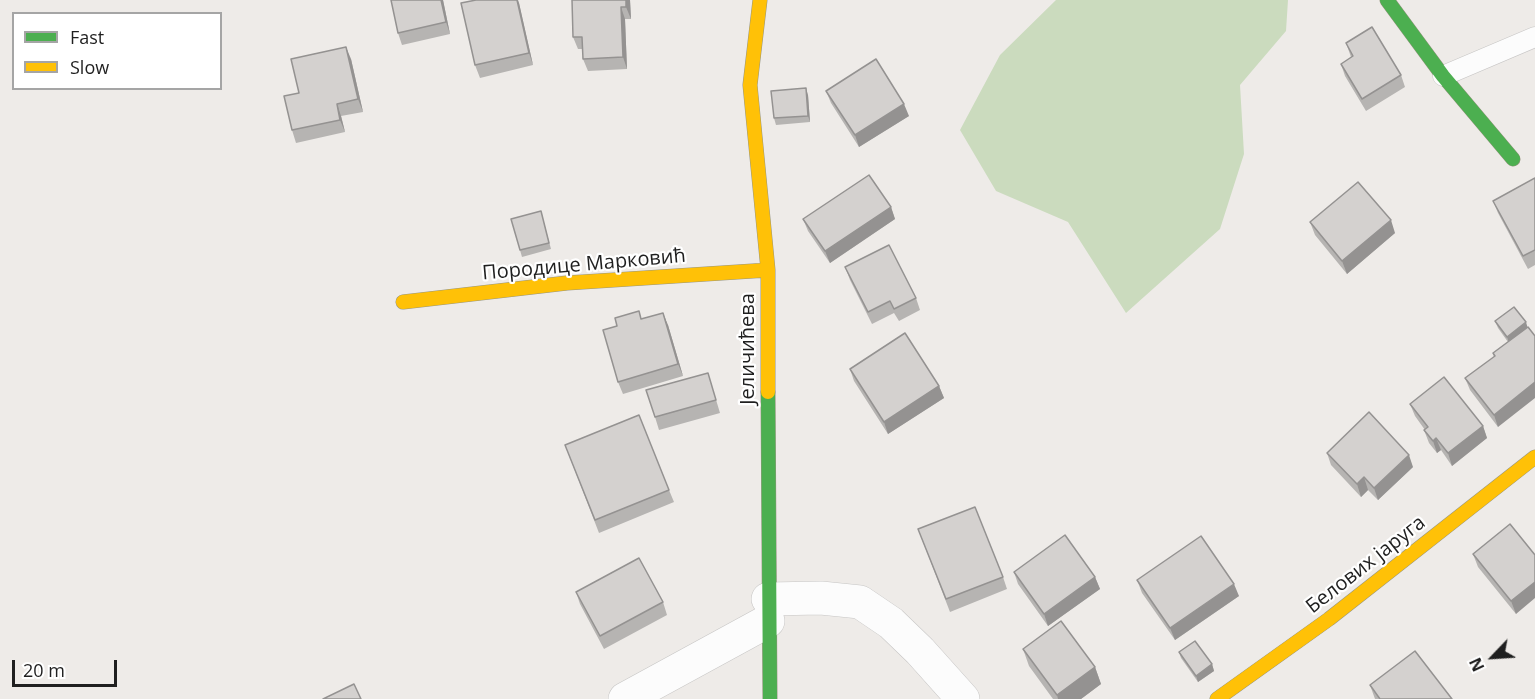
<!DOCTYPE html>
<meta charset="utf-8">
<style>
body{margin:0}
#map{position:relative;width:1535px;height:699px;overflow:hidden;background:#eeebe8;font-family:"Open Sans",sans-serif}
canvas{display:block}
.legend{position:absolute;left:12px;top:12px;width:210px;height:78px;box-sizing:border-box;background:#fff;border:2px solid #a5a5a5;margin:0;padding:8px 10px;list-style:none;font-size:18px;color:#1f1f1f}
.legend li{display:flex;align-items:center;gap:12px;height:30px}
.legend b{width:30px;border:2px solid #a5a5a5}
.north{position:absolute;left:1463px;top:627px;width:60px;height:60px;-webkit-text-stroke:4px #fff;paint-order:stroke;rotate:245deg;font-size:16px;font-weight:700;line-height:24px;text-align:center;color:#1f1f1f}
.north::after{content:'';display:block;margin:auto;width:21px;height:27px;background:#1f1f1f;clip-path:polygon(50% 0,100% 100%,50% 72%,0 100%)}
.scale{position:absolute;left:12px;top:660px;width:105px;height:27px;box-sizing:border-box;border:3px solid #1f1f1f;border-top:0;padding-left:8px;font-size:18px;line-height:21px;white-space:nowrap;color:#1f1f1f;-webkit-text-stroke:4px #fff;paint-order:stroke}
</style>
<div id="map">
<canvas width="1535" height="699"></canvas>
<ul class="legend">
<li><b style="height:8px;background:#4caf50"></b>Fast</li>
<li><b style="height:8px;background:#ffc107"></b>Slow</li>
</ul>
<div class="north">N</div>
<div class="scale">20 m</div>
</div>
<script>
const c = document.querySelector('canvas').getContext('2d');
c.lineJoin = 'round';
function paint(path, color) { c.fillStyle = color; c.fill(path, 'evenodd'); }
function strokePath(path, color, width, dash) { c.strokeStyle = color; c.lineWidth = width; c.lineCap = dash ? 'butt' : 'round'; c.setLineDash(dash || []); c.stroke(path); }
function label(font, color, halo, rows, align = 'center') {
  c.font = font + ' "Open Sans",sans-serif'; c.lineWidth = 4.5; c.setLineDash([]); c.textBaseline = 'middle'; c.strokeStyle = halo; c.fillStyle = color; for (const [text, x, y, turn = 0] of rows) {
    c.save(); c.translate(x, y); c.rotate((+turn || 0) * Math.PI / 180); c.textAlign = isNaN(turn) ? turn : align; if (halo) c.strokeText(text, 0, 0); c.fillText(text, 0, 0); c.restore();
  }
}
paint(new Path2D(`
 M 1056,0 L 1288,0 L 1286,31 L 1240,85 L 1244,154 L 1220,229 L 1126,313 L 1068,222 L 996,191 L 960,130 L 1000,55 Z`), '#cbdbbe');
const lane = new Path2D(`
 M 1443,76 L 1535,37`);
const street = new Path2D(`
 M 768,599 L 821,598 L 860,602 L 891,623 L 920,651 L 963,699
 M 625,699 L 768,621`);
const fast = new Path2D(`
 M 1387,0 L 1443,76 L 1513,159
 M 768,392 L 770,699`);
const slow = new Path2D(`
 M 760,0 L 750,85 L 768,270 L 768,392
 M 403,302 L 567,283 L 768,270
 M 1217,699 L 1329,619 L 1535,457`);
strokePath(lane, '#c6c5c4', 21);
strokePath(street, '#c6c5c4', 34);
strokePath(fast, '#979680', 15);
strokePath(slow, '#979680', 15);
strokePath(lane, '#fcfcfc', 20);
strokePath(street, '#fcfcfc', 33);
strokePath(fast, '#4caf50', 14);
strokePath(slow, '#ffc107', 14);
paint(new Path2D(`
 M 443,0 L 450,34 L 402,45 L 398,33 Z
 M 572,0 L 630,0 L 631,19 L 625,19 L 627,69 L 588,71 L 583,59 L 583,49 L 578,49 L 573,37 Z
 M 519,3 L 533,65 L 480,78 L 475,65 Z
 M 1346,43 L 1401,75 L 1405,87 L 1366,111 L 1345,76 L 1341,64 L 1351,57 Z
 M 351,59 L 363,112 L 341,116 L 345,132 L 296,143 L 292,130 L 299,93 Z
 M 826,91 L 909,116 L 859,147 L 831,103 Z
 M 808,95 L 810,122 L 776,125 L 774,118 Z
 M 1535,178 L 1535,265 L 1528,269 L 1498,213 L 1493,201 Z
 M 891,207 L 895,219 L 830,263 L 808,231 L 803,219 Z
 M 541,211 L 551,249 L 522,257 L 520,250 Z
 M 1310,222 L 1395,233 L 1347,274 L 1315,235 Z
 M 845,267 L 916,298 L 920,310 L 899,321 L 894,313 L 872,324 L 850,280 Z
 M 1514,307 L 1498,427 L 1470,390 L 1465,378 L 1494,357 L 1493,353 L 1508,342 L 1498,328 L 1495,321 Z
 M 642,319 L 668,325 L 683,376 L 623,394 L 618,382 Z
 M 850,369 L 939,386 L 944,398 L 888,434 L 854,381 Z
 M 708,373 L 720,413 L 659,430 L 655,417 Z
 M 1410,404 L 1483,426 L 1487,438 L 1452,466 L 1441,450 L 1437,453 L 1429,443 L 1424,430 L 1425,430 L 1415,416 Z
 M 565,445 L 669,490 L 674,502 L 599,533 Z
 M 1327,453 L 1413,467 L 1378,500 L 1368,490 L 1361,497 L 1331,465 Z
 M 918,529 L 1003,577 L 1007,589 L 950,612 Z
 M 1473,554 L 1535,555 L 1516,614 L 1478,567 Z
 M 1014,572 L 1095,577 L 1100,589 L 1048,626 L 1018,584 Z
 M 1137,580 L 1239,596 L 1175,640 L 1142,593 Z
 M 576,592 L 663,602 L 667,615 L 604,649 L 580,604 Z
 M 1023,649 L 1095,667 L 1101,684 L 1081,699 L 1053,699 L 1029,666 Z
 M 1179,652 L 1212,664 L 1214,671 L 1198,682 L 1181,658 Z
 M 1370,685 L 1452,699 L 1375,699 Z`), '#b6b4b2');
paint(new Path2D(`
 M 441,0 L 443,0 L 450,34 L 446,22 Z
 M 517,0 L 518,0 L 519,3 L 533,65 L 529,53 Z
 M 626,0 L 630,0 L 631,19 L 626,7 Z
 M 621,7 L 625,19 L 627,69 L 623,57 Z
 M 346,47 L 351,59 L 363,112 L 358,99 Z
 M 806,88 L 808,95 L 810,122 L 808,116 Z
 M 337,104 L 341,116 L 345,132 L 340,120 Z
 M 904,104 L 909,116 L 859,147 L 855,135 Z
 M 891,207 L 895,219 L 830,263 L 825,251 Z
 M 1391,220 L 1395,233 L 1347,274 L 1342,261 Z
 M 663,313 L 668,325 L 683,376 L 678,364 Z
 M 1526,322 L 1528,329 L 1509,343 L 1507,337 Z
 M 1535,382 L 1535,398 L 1498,427 L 1494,415 Z
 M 939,386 L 944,398 L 888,434 L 884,422 Z
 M 1483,426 L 1487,438 L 1452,466 L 1448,453 Z
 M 1436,438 L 1441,450 L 1437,453 L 1433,441 Z
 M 1409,455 L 1413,467 L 1378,500 L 1374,488 Z
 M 1364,477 L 1368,490 L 1361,497 L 1357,484 Z
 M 1095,577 L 1100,589 L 1048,626 L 1044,614 Z
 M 1535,582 L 1535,598 L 1516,614 L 1511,601 Z
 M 1234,584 L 1239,596 L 1175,640 L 1170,628 Z
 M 1212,664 L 1214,671 L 1198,682 L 1196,676 Z
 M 1095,667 L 1101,684 L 1081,699 L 1058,699 L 1057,695 Z`), '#949291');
const building = new Path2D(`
 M 391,0 L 441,0 L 446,22 L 398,33 Z
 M 476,0 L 517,0 L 529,53 L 475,65 L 461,3 Z
 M 572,0 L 626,0 L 626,7 L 621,7 L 623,57 L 583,59 L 582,37 L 573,37 Z
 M 1372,27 L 1401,75 L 1362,99 L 1341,64 L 1353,56 L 1346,43 Z
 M 346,47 L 358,99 L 337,104 L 340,120 L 292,130 L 284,96 L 299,93 L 291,59 Z
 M 876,59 L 904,104 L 855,135 L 826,91 Z
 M 806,88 L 808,116 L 774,118 L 771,91 Z
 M 869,175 L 891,207 L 825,251 L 803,219 Z
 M 1535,178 L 1535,250 L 1523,256 L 1493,201 Z
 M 1358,182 L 1391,220 L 1342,261 L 1310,222 Z
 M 541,211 L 549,243 L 520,250 L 511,219 Z
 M 889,245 L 916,298 L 894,309 L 890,301 L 868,312 L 845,267 Z
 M 1514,307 L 1526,322 L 1507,337 L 1495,321 Z
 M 639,311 L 641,319 L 663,313 L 678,364 L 618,382 L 603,330 L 617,326 L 615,318 Z
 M 1528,327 L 1535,336 L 1535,382 L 1494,415 L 1465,378 L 1495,356 L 1493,353 Z
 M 905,333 L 939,386 L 884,422 L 850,369 Z
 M 708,373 L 716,400 L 655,417 L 646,390 Z
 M 1444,377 L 1483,426 L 1448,453 L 1436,438 L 1433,441 L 1424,430 L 1428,427 L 1410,404 Z
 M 1369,412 L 1409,455 L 1374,488 L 1364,477 L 1357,484 L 1327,453 Z
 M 639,415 L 669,490 L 595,520 L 565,445 Z
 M 975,507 L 1003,577 L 946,599 L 918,529 Z
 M 1510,524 L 1535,555 L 1535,582 L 1511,601 L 1473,554 Z
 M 1065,535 L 1095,577 L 1044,614 L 1014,572 Z
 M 1201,536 L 1234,584 L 1170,628 L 1137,580 Z
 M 639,558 L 663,602 L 600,636 L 576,592 Z
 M 1061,621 L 1095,667 L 1057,695 L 1023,649 Z
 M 1195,641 L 1212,664 L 1196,676 L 1179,652 Z
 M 1415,651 L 1452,699 L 1380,699 L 1370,685 Z
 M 354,684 L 361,699 L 323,699 Z`);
paint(building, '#d4d1cf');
strokePath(building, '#949291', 1.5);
label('20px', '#1f1f1f', '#fff', [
 ["Породице Марковић",584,265,-5],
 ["Јеличићева",748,349,-90],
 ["Белових јаруга",1366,565,-38]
]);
</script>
